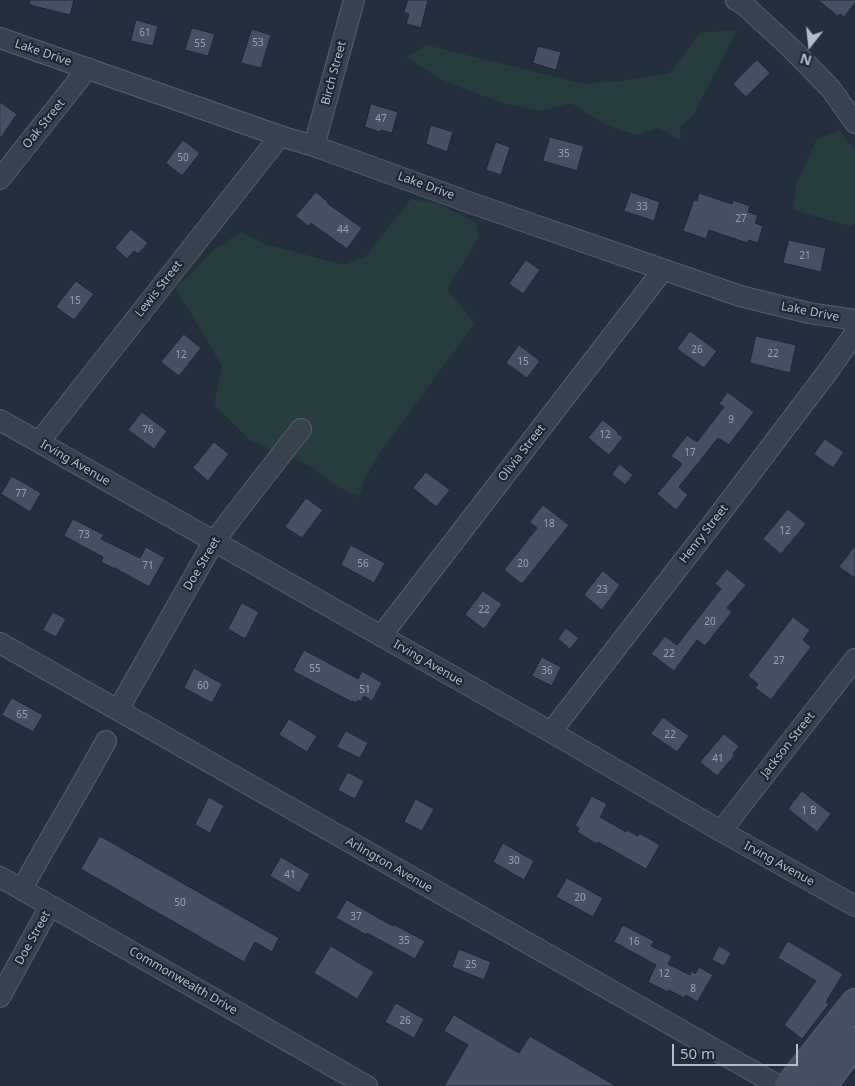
<!DOCTYPE html>
<style>
body{margin:0}
#map{position:relative;width:855px;height:1086px;overflow:hidden;background:#242f3e;font-family:"Noto Sans",sans-serif}
canvas{display:block}
.north{position:absolute;left:785px;top:20px;width:50px;height:50px;-webkit-text-stroke:4px #1d2633;paint-order:stroke;rotate:196deg;font-size:14px;font-weight:700;line-height:20px;text-align:center;color:#b4bcc9}
.north::after{content:'';display:block;margin:auto;width:18px;height:22px;background:#b4bcc9;clip-path:polygon(50% 0,100% 100%,50% 72%,0 100%)}
.scale{position:absolute;left:672px;top:1044px;width:126px;height:22px;box-sizing:border-box;border:2px solid #b4bcc9;border-top:0;padding-left:6px;font-size:15px;line-height:18px;white-space:nowrap;color:#b4bcc9;-webkit-text-stroke:4px #1d2633;paint-order:stroke}
</style>
<div id="map">
<canvas width="855" height="1086"></canvas>
<div class="north">N</div>
<div class="scale">50 m</div>
</div>
<script>
const c = document.querySelector('canvas').getContext('2d');
c.lineJoin = 'round';
function paint(path, color) { c.fillStyle = color; c.fill(path, 'evenodd'); }
function strokePath(path, color, width, dash) { c.strokeStyle = color; c.lineWidth = width; c.lineCap = dash ? 'butt' : 'round'; c.setLineDash(dash || []); c.stroke(path); }
function label(font, color, halo, rows, align = 'center') {
  c.font = font + ' "Noto Sans",sans-serif'; c.lineWidth = 4.5; c.setLineDash([]); c.textBaseline = 'middle'; c.strokeStyle = halo; c.fillStyle = color; for (const [text, x, y, turn = 0] of rows) {
    c.save(); c.translate(x, y); c.rotate((+turn || 0) * Math.PI / 180); c.textAlign = isNaN(turn) ? turn : align; if (halo) c.strokeText(text, 0, 0); c.fillText(text, 0, 0); c.restore();
  }
}
paint(new Path2D(`
 M 737,30 L 694,114 L 680,127 L 681,141 L 659,128 L 637,135 L 611,127 L 597,120 L 571,103 L 540,111 L 499,102 L 440,79 L 406,57 L 426,45 L 584,84 L 630,80 L 670,73 L 700,33 Z
 M 839,130 L 855,150 L 855,223 L 850,226 L 793,210 L 797,182 L 817,139 Z
 M 411,199 L 438,204 L 477,223 L 478,239 L 447,289 L 475,323 L 380,453 L 365,478 L 359,497 L 338,487 L 306,464 L 250,440 L 214,405 L 222,366 L 190,312 L 175,290 L 213,250 L 241,232 L 265,244 L 344,265 L 366,256 Z`), '#263c3f');
const building = new Path2D(`
 M 30,0 L 74,0 L 70,15 L 30,5 Z
 M 408,0 L 428,0 L 421,28 L 406,24 L 409,14 L 404,12 Z
 M 818,0 L 855,0 L 855,3 L 844,17 L 840,14 L 838,16 Z
 M 136,20 L 158,26 L 153,46 L 131,41 Z
 M 192,28 L 215,34 L 208,56 L 185,50 Z
 M 252,29 L 271,35 L 261,68 L 241,63 Z
 M 538,46 L 561,52 L 556,70 L 533,63 Z
 M 757,60 L 770,73 L 746,97 L 733,84 Z
 M 0,102 L 17,114 L 0,139 Z
 M 371,104 L 398,112 L 392,133 L 381,130 L 380,132 L 365,127 Z
 M 431,125 L 453,132 L 447,152 L 426,144 Z
 M 550,137 L 584,146 L 577,171 L 543,161 Z
 M 183,140 L 200,153 L 182,176 L 166,163 Z
 M 496,142 L 510,147 L 501,175 L 486,170 Z
 M 316,192 L 328,202 L 327,203 L 362,228 L 347,249 L 311,223 L 308,226 L 296,216 Z
 M 631,192 L 660,202 L 654,221 L 624,211 Z
 M 699,193 L 732,204 L 733,200 L 750,206 L 748,212 L 758,215 L 755,223 L 763,226 L 758,243 L 749,240 L 747,243 L 709,230 L 706,239 L 683,231 L 694,200 L 697,201 Z
 M 131,229 L 148,243 L 138,254 L 134,251 L 127,259 L 115,248 Z
 M 789,240 L 826,248 L 821,272 L 783,263 Z
 M 526,260 L 540,270 L 523,294 L 509,284 Z
 M 76,281 L 94,294 L 74,320 L 56,307 Z
 M 690,331 L 717,351 L 704,368 L 677,349 Z
 M 184,334 L 201,348 L 179,376 L 161,362 Z
 M 756,336 L 796,345 L 790,373 L 750,363 Z
 M 519,345 L 540,361 L 527,378 L 506,363 Z
 M 728,392 L 754,412 L 729,445 L 718,438 L 679,487 L 688,495 L 676,510 L 657,494 L 682,464 L 671,456 L 687,435 L 697,442 L 724,407 L 719,404 Z
 M 142,412 L 167,431 L 154,449 L 128,430 Z
 M 603,420 L 618,432 L 617,433 L 623,438 L 609,455 L 588,438 Z
 M 825,439 L 844,452 L 833,468 L 814,454 Z
 M 214,442 L 229,454 L 208,481 L 193,468 Z
 M 620,464 L 633,475 L 625,485 L 612,474 Z
 M 426,472 L 450,490 L 436,507 L 413,488 Z
 M 12,476 L 41,493 L 30,512 L 1,494 Z
 M 306,498 L 323,510 L 302,538 L 285,527 Z
 M 543,505 L 569,525 L 522,584 L 504,570 L 537,528 L 530,522 Z
 M 788,509 L 806,524 L 781,554 L 763,539 Z
 M 73,519 L 104,535 L 101,539 L 140,558 L 146,547 L 165,558 L 149,587 L 115,568 L 115,569 L 101,562 L 103,557 L 64,536 Z
 M 351,545 L 385,563 L 374,583 L 341,565 Z
 M 855,546 L 855,578 L 839,567 Z
 M 727,569 L 746,585 L 727,608 L 732,612 L 705,646 L 697,640 L 674,671 L 651,654 L 665,636 L 677,645 L 721,589 L 715,584 Z
 M 603,571 L 620,585 L 602,610 L 584,595 Z
 M 483,591 L 502,604 L 484,629 L 465,615 Z
 M 242,603 L 259,612 L 245,639 L 228,629 Z
 M 53,612 L 66,619 L 56,637 L 43,630 Z
 M 793,617 L 810,630 L 803,640 L 811,647 L 771,700 L 755,688 L 758,684 L 748,676 Z
 M 566,628 L 579,638 L 570,649 L 558,639 Z
 M 304,650 L 358,679 L 362,671 L 382,683 L 372,701 L 364,696 L 361,702 L 358,700 L 356,703 L 353,701 L 352,702 L 293,671 Z
 M 542,657 L 561,667 L 552,686 L 532,676 Z
 M 194,668 L 222,684 L 212,703 L 184,688 Z
 M 12,698 L 43,715 L 33,732 L 2,715 Z
 M 663,717 L 689,736 L 677,752 L 651,734 Z
 M 289,719 L 317,736 L 307,752 L 279,735 Z
 M 346,731 L 368,743 L 360,758 L 337,747 Z
 M 724,734 L 739,746 L 733,754 L 735,755 L 717,776 L 700,762 Z
 M 348,772 L 364,781 L 355,799 L 338,790 Z
 M 802,791 L 831,814 L 817,832 L 788,809 Z
 M 592,796 L 607,804 L 600,817 L 626,832 L 627,830 L 638,836 L 639,833 L 660,845 L 646,869 L 598,842 L 597,844 L 577,832 L 579,828 L 575,826 Z
 M 209,797 L 224,806 L 210,833 L 195,825 Z
 M 416,799 L 434,809 L 422,831 L 404,822 Z
 M 100,836 L 279,938 L 272,952 L 255,942 L 244,962 L 81,869 Z
 M 503,843 L 534,861 L 524,880 L 493,862 Z
 M 281,857 L 310,874 L 299,893 L 270,876 Z
 M 567,878 L 603,898 L 593,917 L 556,897 Z
 M 347,900 L 393,926 L 393,924 L 425,941 L 415,959 L 367,933 L 366,935 L 336,918 Z
 M 623,925 L 654,941 L 651,946 L 672,956 L 668,964 L 690,975 L 692,971 L 695,974 L 699,967 L 713,975 L 697,1002 L 686,995 L 684,998 L 669,990 L 668,992 L 648,982 L 656,965 L 614,942 Z
 M 788,941 L 843,974 L 826,1002 L 829,1004 L 802,1039 L 784,1025 L 816,981 L 778,958 Z
 M 331,946 L 374,972 L 357,999 L 314,973 Z
 M 719,946 L 731,953 L 724,966 L 712,960 Z
 M 459,949 L 491,962 L 484,980 L 452,967 Z
 M 396,1003 L 424,1019 L 414,1038 L 385,1022 Z
 M 454,1015 L 519,1053 L 530,1036 L 616,1086 L 444,1086 L 468,1045 L 444,1031 Z`);
paint(building, '#455162');
strokePath(building, '#1f2835', 1);
const minor = new Path2D(`
 M 736,0 L 743,4 L 791,48 L 831,89 L 855,123
 M 0,38 L 280,136 L 314,146 L 471,203 L 740,296 L 809,313 L 855,320
 M 314,146 L 354,0
 M 0,179 L 88,68
 M 0,420 L 551,732 L 721,831 L 855,906
 M 39,442 L 280,136
 M 381,636 L 663,270
 M 0,643 L 779,1086
 M 118,710 L 214,541 L 301,429
 M 551,732 L 716,519 L 829,370 L 855,333
 M 721,831 L 855,659
 M 0,877 L 367,1086
 M 22,889 C 49,839 79,791 106,741
 M 0,997 L 50,906`);
const secondary = new Path2D(`
 M 789,1086 L 855,1003
 M 822,1086 L 855,1042`);
strokePath(minor, '#565f6c', 22);
strokePath(secondary, '#565f6c', 30);
strokePath(minor, '#38414e', 20);
strokePath(secondary, '#465061', 28);
label('10px', '#98a1af', null, [
 ["61",145,33],
 ["53",258,43],
 ["55",200,44],
 ["47",381,119],
 ["35",564,154],
 ["50",183,158],
 ["33",642,207],
 ["27",741,219],
 ["44",343,230],
 ["21",805,256],
 ["15",75,301],
 ["26",697,350],
 ["22",773,354],
 ["12",181,355],
 ["15",523,362],
 ["9",731,420],
 ["76",148,430],
 ["12",605,435],
 ["17",690,453],
 ["77",21,494],
 ["18",549,524],
 ["12",785,531],
 ["73",84,535],
 ["56",363,564],
 ["20",523,564],
 ["71",148,566],
 ["23",602,590],
 ["22",484,610],
 ["20",710,622],
 ["22",669,654],
 ["27",779,661],
 ["55",315,669],
 ["36",547,671],
 ["60",203,686],
 ["51",365,690],
 ["65",22,715],
 ["22",670,735],
 ["41",718,759],
 ["1 B",809,811],
 ["30",514,861],
 ["41",290,875],
 ["20",580,898],
 ["50",180,903],
 ["37",356,917],
 ["35",404,941],
 ["16",634,942],
 ["25",471,965],
 ["12",664,974],
 ["8",693,989],
 ["26",405,1021]
]);
label('12px', '#b4bcc9', '#1d2633', [
 ["Lake Drive",43,53,19],
 ["Birch Street",334,73,-75],
 ["Oak Street",44,124,-51],
 ["Lake Drive",426,186,20],
 ["Lewis Street",159,289,-52],
 ["Lake Drive",810,312,11],
 ["Olivia Street",522,453,-52],
 ["Irving Avenue",75,463,30],
 ["Henry Street",704,534,-52],
 ["Doe Street",202,564,-59],
 ["Irving Avenue",428,663,30],
 ["Jackson Street",788,745,-52],
 ["Irving Avenue",779,864,29],
 ["Arlington Avenue",389,865,30],
 ["Doe Street",33,938,-61],
 ["Commonwealth Drive",183,981,30]
]);
</script>
